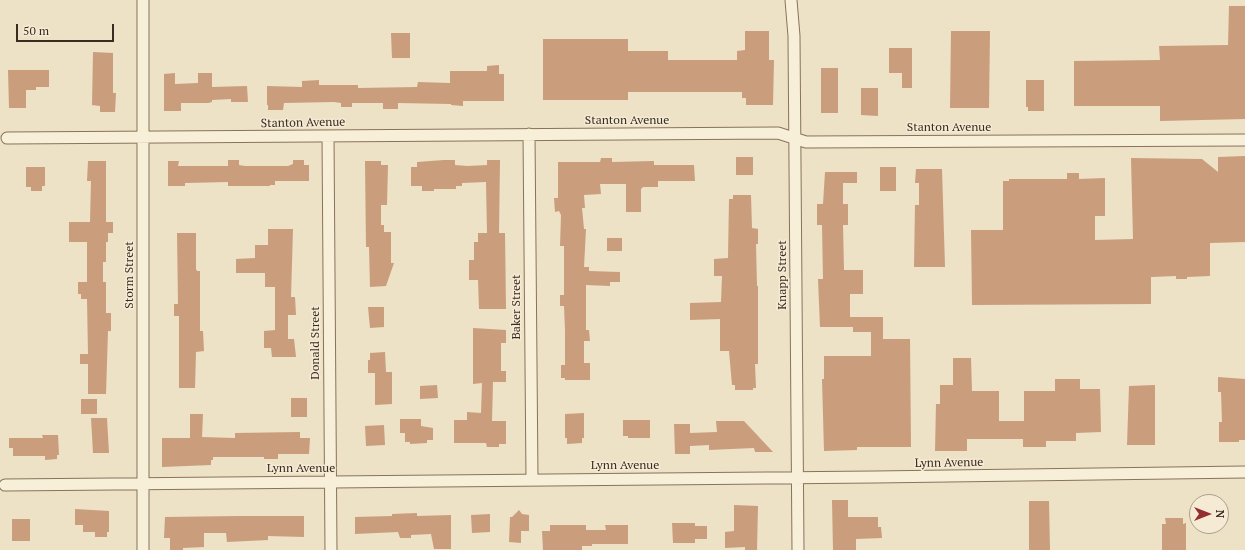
<!DOCTYPE html>
<style>
body{margin:0}
#map{position:relative;width:1245px;height:550px;overflow:hidden;background:#ede1c6;font-family:"PT Serif",serif}
canvas{display:block}
.north{position:absolute;left:1189px;top:494px;width:40px;height:40px;box-sizing:border-box;background:#f5ebd5;border:1px solid #aa9e8c;border-radius:50%;rotate:90deg;font-size:11px;font-weight:700;line-height:16px;text-align:center;color:#392b1f}
.north::after{content:'';display:block;margin:auto;width:14px;height:18px;background:#952e2f;clip-path:polygon(50% 0,100% 100%,50% 72%,0 100%)}
.scale{position:absolute;left:16px;top:24px;width:98px;height:18px;box-sizing:border-box;border:2px solid #392b1f;border-top:0;padding-left:5px;font-size:12px;line-height:14px;white-space:nowrap;color:#392b1f;-webkit-text-stroke:3px #f5ebd5;paint-order:stroke}
</style>
<div id="map">
<canvas width="1245" height="550"></canvas>
<div class="north">N</div>
<div class="scale">50 m</div>
</div>
<script>
const c = document.querySelector('canvas').getContext('2d');
c.lineJoin = 'round';
function paint(path, color) { c.fillStyle = color; c.fill(path, 'evenodd'); }
function strokePath(path, color, width, dash) { c.strokeStyle = color; c.lineWidth = width; c.lineCap = dash ? 'butt' : 'round'; c.setLineDash(dash || []); c.stroke(path); }
function label(font, color, halo, rows, align = 'center') {
  c.font = font + ' "PT Serif",serif'; c.lineWidth = 3; c.setLineDash([]); c.textBaseline = 'middle'; c.strokeStyle = halo; c.fillStyle = color; for (const [text, x, y, turn = 0] of rows) {
    c.save(); c.translate(x, y); c.rotate((+turn || 0) * Math.PI / 180); c.textAlign = isNaN(turn) ? turn : align; if (halo) c.strokeText(text, 0, 0); c.fillText(text, 0, 0); c.restore();
  }
}
paint(new Path2D(`
 M 1229,6 L 1245,6 L 1245,119 L 1160,121 L 1160,106 L 1074,106 L 1074,61 L 1160,60 L 1159,46 L 1228,45 Z
 M 745,31 L 769,31 L 769,60 L 774,60 L 773,105 L 746,105 L 746,98 L 742,98 L 742,92 L 628,92 L 628,100 L 543,100 L 543,39 L 628,39 L 628,51 L 668,51 L 668,60 L 737,60 L 737,51 L 745,50 Z
 M 951,31 L 990,31 L 989,108 L 950,108 Z
 M 391,33 L 410,33 L 410,58 L 392,58 Z
 M 889,48 L 912,48 L 912,88 L 902,88 L 902,73 L 889,73 Z
 M 93,52 L 113,53 L 113,93 L 116,93 L 115,112 L 100,112 L 100,106 L 92,105 Z
 M 499,65 L 499,74 L 504,74 L 504,101 L 463,101 L 463,106 L 451,105 L 451,104 L 398,103 L 398,109 L 383,109 L 383,103 L 352,103 L 352,107 L 341,107 L 341,103 L 334,102 L 284,103 L 283,110 L 268,110 L 268,105 L 267,105 L 267,86 L 302,87 L 302,81 L 319,80 L 319,85 L 358,85 L 358,88 L 417,87 L 418,82 L 450,83 L 450,71 L 487,71 L 487,66 Z
 M 821,68 L 838,68 L 838,113 L 821,113 Z
 M 8,70 L 49,70 L 49,87 L 36,87 L 36,90 L 26,90 L 26,108 L 9,108 Z
 M 175,73 L 175,84 L 198,83 L 198,73 L 212,73 L 212,87 L 247,86 L 248,102 L 231,102 L 231,99 L 212,100 L 212,102 L 208,103 L 181,103 L 181,111 L 164,111 L 164,74 Z
 M 1026,80 L 1044,80 L 1044,111 L 1028,111 L 1028,107 L 1026,107 Z
 M 861,88 L 878,88 L 878,116 L 861,115 Z
 M 1245,156 L 1245,242 L 1210,243 L 1210,276 L 1187,277 L 1187,279 L 1176,279 L 1176,276 L 1151,277 L 1151,304 L 972,305 L 971,230 L 1003,230 L 1003,181 L 1009,181 L 1009,179 L 1067,179 L 1067,173 L 1079,173 L 1079,179 L 1105,178 L 1105,216 L 1095,216 L 1095,240 L 1133,239 L 1131,158 L 1202,159 L 1218,172 L 1218,157 Z
 M 736,157 L 753,157 L 753,175 L 736,175 Z
 M 601,158 L 612,158 L 612,162 L 654,161 L 654,165 L 694,165 L 695,181 L 658,181 L 658,187 L 643,187 L 641,189 L 641,212 L 626,212 L 626,184 L 600,184 L 601,194 L 584,195 L 585,208 L 582,208 L 584,229 L 586,229 L 584,267 L 589,267 L 589,271 L 620,272 L 620,282 L 610,282 L 610,286 L 586,285 L 586,330 L 589,330 L 590,341 L 584,341 L 584,363 L 590,363 L 590,380 L 565,380 L 565,378 L 561,378 L 561,365 L 565,365 L 565,330 L 564,306 L 560,306 L 560,295 L 564,295 L 564,246 L 560,246 L 561,215 L 559,211 L 555,212 L 554,198 L 558,198 L 558,162 L 600,162 Z
 M 228,160 L 239,160 L 239,165 L 245,166 L 288,166 L 293,164 L 293,160 L 304,160 L 304,165 L 309,165 L 309,181 L 275,181 L 275,185 L 270,185 L 270,186 L 228,186 L 228,182 L 185,183 L 185,186 L 168,186 L 168,161 L 179,161 L 178,166 L 228,166 Z
 M 444,160 L 455,160 L 455,165 L 468,166 L 487,165 L 487,160 L 500,160 L 499,233 L 505,233 L 506,309 L 479,309 L 478,280 L 469,280 L 469,260 L 474,260 L 474,242 L 478,242 L 478,233 L 487,233 L 486,182 L 462,183 L 462,186 L 456,186 L 456,189 L 434,189 L 434,191 L 422,191 L 422,186 L 411,186 L 411,167 L 417,167 L 417,162 Z
 M 88,161 L 106,161 L 106,222 L 113,222 L 113,233 L 108,233 L 108,242 L 106,242 L 106,262 L 103,262 L 103,282 L 106,282 L 106,313 L 111,313 L 111,331 L 108,331 L 106,394 L 88,394 L 88,364 L 80,364 L 80,354 L 88,354 L 87,299 L 81,299 L 81,294 L 78,294 L 78,282 L 87,282 L 87,242 L 69,242 L 69,222 L 90,222 L 91,181 L 87,181 Z
 M 365,161 L 381,161 L 381,165 L 388,165 L 387,205 L 381,205 L 381,225 L 384,225 L 384,232 L 391,232 L 391,263 L 394,263 L 386,286 L 370,287 L 369,247 L 366,247 Z
 M 26,167 L 45,167 L 45,186 L 42,186 L 42,191 L 31,191 L 31,187 L 26,187 Z
 M 880,167 L 896,167 L 896,191 L 880,191 Z
 M 916,169 L 942,169 L 945,267 L 914,267 L 915,205 L 919,205 L 919,183 L 915,183 Z
 M 825,172 L 857,172 L 857,183 L 843,183 L 843,204 L 848,204 L 848,225 L 843,225 L 844,270 L 863,270 L 863,294 L 850,294 L 850,317 L 883,317 L 883,339 L 910,339 L 911,447 L 857,447 L 857,450 L 824,451 L 822,379 L 824,379 L 824,356 L 871,356 L 871,332 L 853,332 L 853,327 L 820,327 L 818,279 L 823,279 L 822,225 L 817,225 L 817,204 L 823,204 Z
 M 733,195 L 751,195 L 752,228 L 758,229 L 758,244 L 756,244 L 757,286 L 758,286 L 758,364 L 755,364 L 756,388 L 753,388 L 753,390 L 735,390 L 735,385 L 732,385 L 729,351 L 720,351 L 720,319 L 690,320 L 690,303 L 721,302 L 722,276 L 714,276 L 714,259 L 728,258 L 729,199 L 733,199 Z
 M 268,229 L 293,229 L 291,297 L 295,297 L 296,315 L 288,315 L 288,339 L 294,339 L 296,357 L 272,357 L 271,348 L 264,348 L 264,331 L 275,330 L 275,287 L 265,287 L 265,273 L 236,273 L 236,259 L 255,258 L 255,245 L 268,245 Z
 M 177,233 L 196,233 L 196,269 L 197,271 L 200,271 L 200,331 L 203,331 L 204,351 L 196,352 L 195,388 L 179,388 L 179,316 L 174,316 L 174,304 L 178,304 Z
 M 607,238 L 622,238 L 622,251 L 607,251 Z
 M 368,307 L 384,307 L 384,327 L 370,328 Z
 M 473,328 L 506,330 L 506,343 L 501,343 L 501,371 L 506,371 L 506,382 L 493,382 L 492,421 L 506,421 L 506,444 L 499,444 L 499,447 L 487,447 L 486,443 L 454,443 L 454,420 L 467,420 L 467,412 L 481,413 L 482,383 L 473,384 Z
 M 385,352 L 386,372 L 392,372 L 392,404 L 375,405 L 375,373 L 368,373 L 368,360 L 370,360 L 370,353 Z
 M 953,358 L 971,358 L 972,391 L 999,391 L 999,421 L 1024,421 L 1024,391 L 1055,391 L 1055,379 L 1080,379 L 1080,389 L 1100,389 L 1101,432 L 1076,433 L 1076,441 L 1046,441 L 1046,447 L 1023,447 L 1023,439 L 967,439 L 967,451 L 935,451 L 936,404 L 940,404 L 940,385 L 953,385 Z
 M 1218,377 L 1245,379 L 1245,440 L 1239,440 L 1239,442 L 1219,442 L 1219,422 L 1222,422 L 1221,392 L 1218,392 Z
 M 437,385 L 438,398 L 420,399 L 420,386 Z
 M 1155,385 L 1155,445 L 1127,445 L 1129,386 Z
 M 291,398 L 307,398 L 307,417 L 291,417 Z
 M 81,399 L 97,399 L 97,414 L 81,414 Z
 M 584,413 L 584,438 L 582,438 L 582,443 L 567,444 L 567,438 L 565,438 L 565,414 Z
 M 190,414 L 203,414 L 202,437 L 235,438 L 235,433 L 300,432 L 300,438 L 310,438 L 309,454 L 278,454 L 278,459 L 264,459 L 264,457 L 213,457 L 213,460 L 211,460 L 211,465 L 162,467 L 162,438 L 190,438 Z
 M 91,418 L 107,418 L 109,453 L 93,453 Z
 M 400,419 L 421,419 L 421,426 L 433,428 L 433,440 L 427,440 L 427,443 L 410,444 L 410,442 L 405,442 L 405,433 L 400,433 Z
 M 623,420 L 650,420 L 650,438 L 628,438 L 628,436 L 623,436 Z
 M 716,421 L 744,421 L 773,452 L 755,452 L 754,448 L 709,450 L 709,445 L 690,446 L 690,454 L 675,454 L 674,424 L 690,424 L 690,433 L 717,432 Z
 M 384,425 L 385,445 L 366,446 L 365,426 Z
 M 42,435 L 58,435 L 59,455 L 57,455 L 57,459 L 45,460 L 45,456 L 13,456 L 13,448 L 9,448 L 9,438 L 43,438 Z
 M 832,500 L 848,500 L 848,517 L 878,517 L 878,527 L 881,527 L 882,538 L 856,539 L 856,550 L 833,550 Z
 M 1029,501 L 1049,501 L 1050,550 L 1029,550 Z
 M 734,505 L 758,506 L 757,550 L 745,550 L 745,547 L 725,548 L 725,532 L 734,531 Z
 M 75,509 L 109,511 L 109,532 L 107,532 L 107,537 L 95,537 L 95,532 L 83,532 L 83,525 L 75,525 Z
 M 519,510 L 522,514 L 529,515 L 529,531 L 521,531 L 521,543 L 509,542 L 510,517 L 512,517 Z
 M 417,513 L 417,516 L 451,515 L 451,549 L 434,549 L 431,534 L 411,535 L 411,538 L 400,538 L 398,532 L 355,534 L 355,517 L 392,516 L 392,514 Z
 M 490,514 L 490,532 L 472,533 L 471,515 Z
 M 238,516 L 304,516 L 304,537 L 268,536 L 268,540 L 227,542 L 226,533 L 204,533 L 204,547 L 183,548 L 183,550 L 170,550 L 170,538 L 164,538 L 165,517 Z
 M 1165,518 L 1183,518 L 1183,524 L 1186,523 L 1186,550 L 1162,550 L 1162,524 L 1166,524 Z
 M 12,519 L 30,519 L 30,541 L 12,541 Z
 M 672,523 L 695,523 L 695,526 L 707,526 L 707,539 L 695,539 L 695,543 L 673,543 Z
 M 550,525 L 586,525 L 586,530 L 606,530 L 605,525 L 628,525 L 628,544 L 592,544 L 592,546 L 582,546 L 582,550 L 543,550 L 542,531 L 550,531 Z`), '#ca9d7d');
const minor = new Path2D(`
 M 791,0 L 794,36 L 798,550
 M 529,134 L 532,479
 M 328,136 L 331,550
 M 7,138 L 778,133 L 806,142 L 1245,140
 M 5,485 L 875,477 L 1245,472
 M 143,550 L 143,0`);
strokePath(minor, '#88735c', 13);
strokePath(minor, '#f8efd9', 11);
label('12px', '#392b1f', '#f5ebd5', [
 ["Stanton Avenue",627,121],
 ["Stanton Avenue",303,123,-1],
 ["Stanton Avenue",949,128],
 ["Storm Street",130,275,-90],
 ["Knapp Street",783,275,-90],
 ["Baker Street",517,307,-90],
 ["Donald Street",316,343,-90],
 ["Lynn Avenue",949,463,-1],
 ["Lynn Avenue",625,466],
 ["Lynn Avenue",301,469]
]);
</script>
